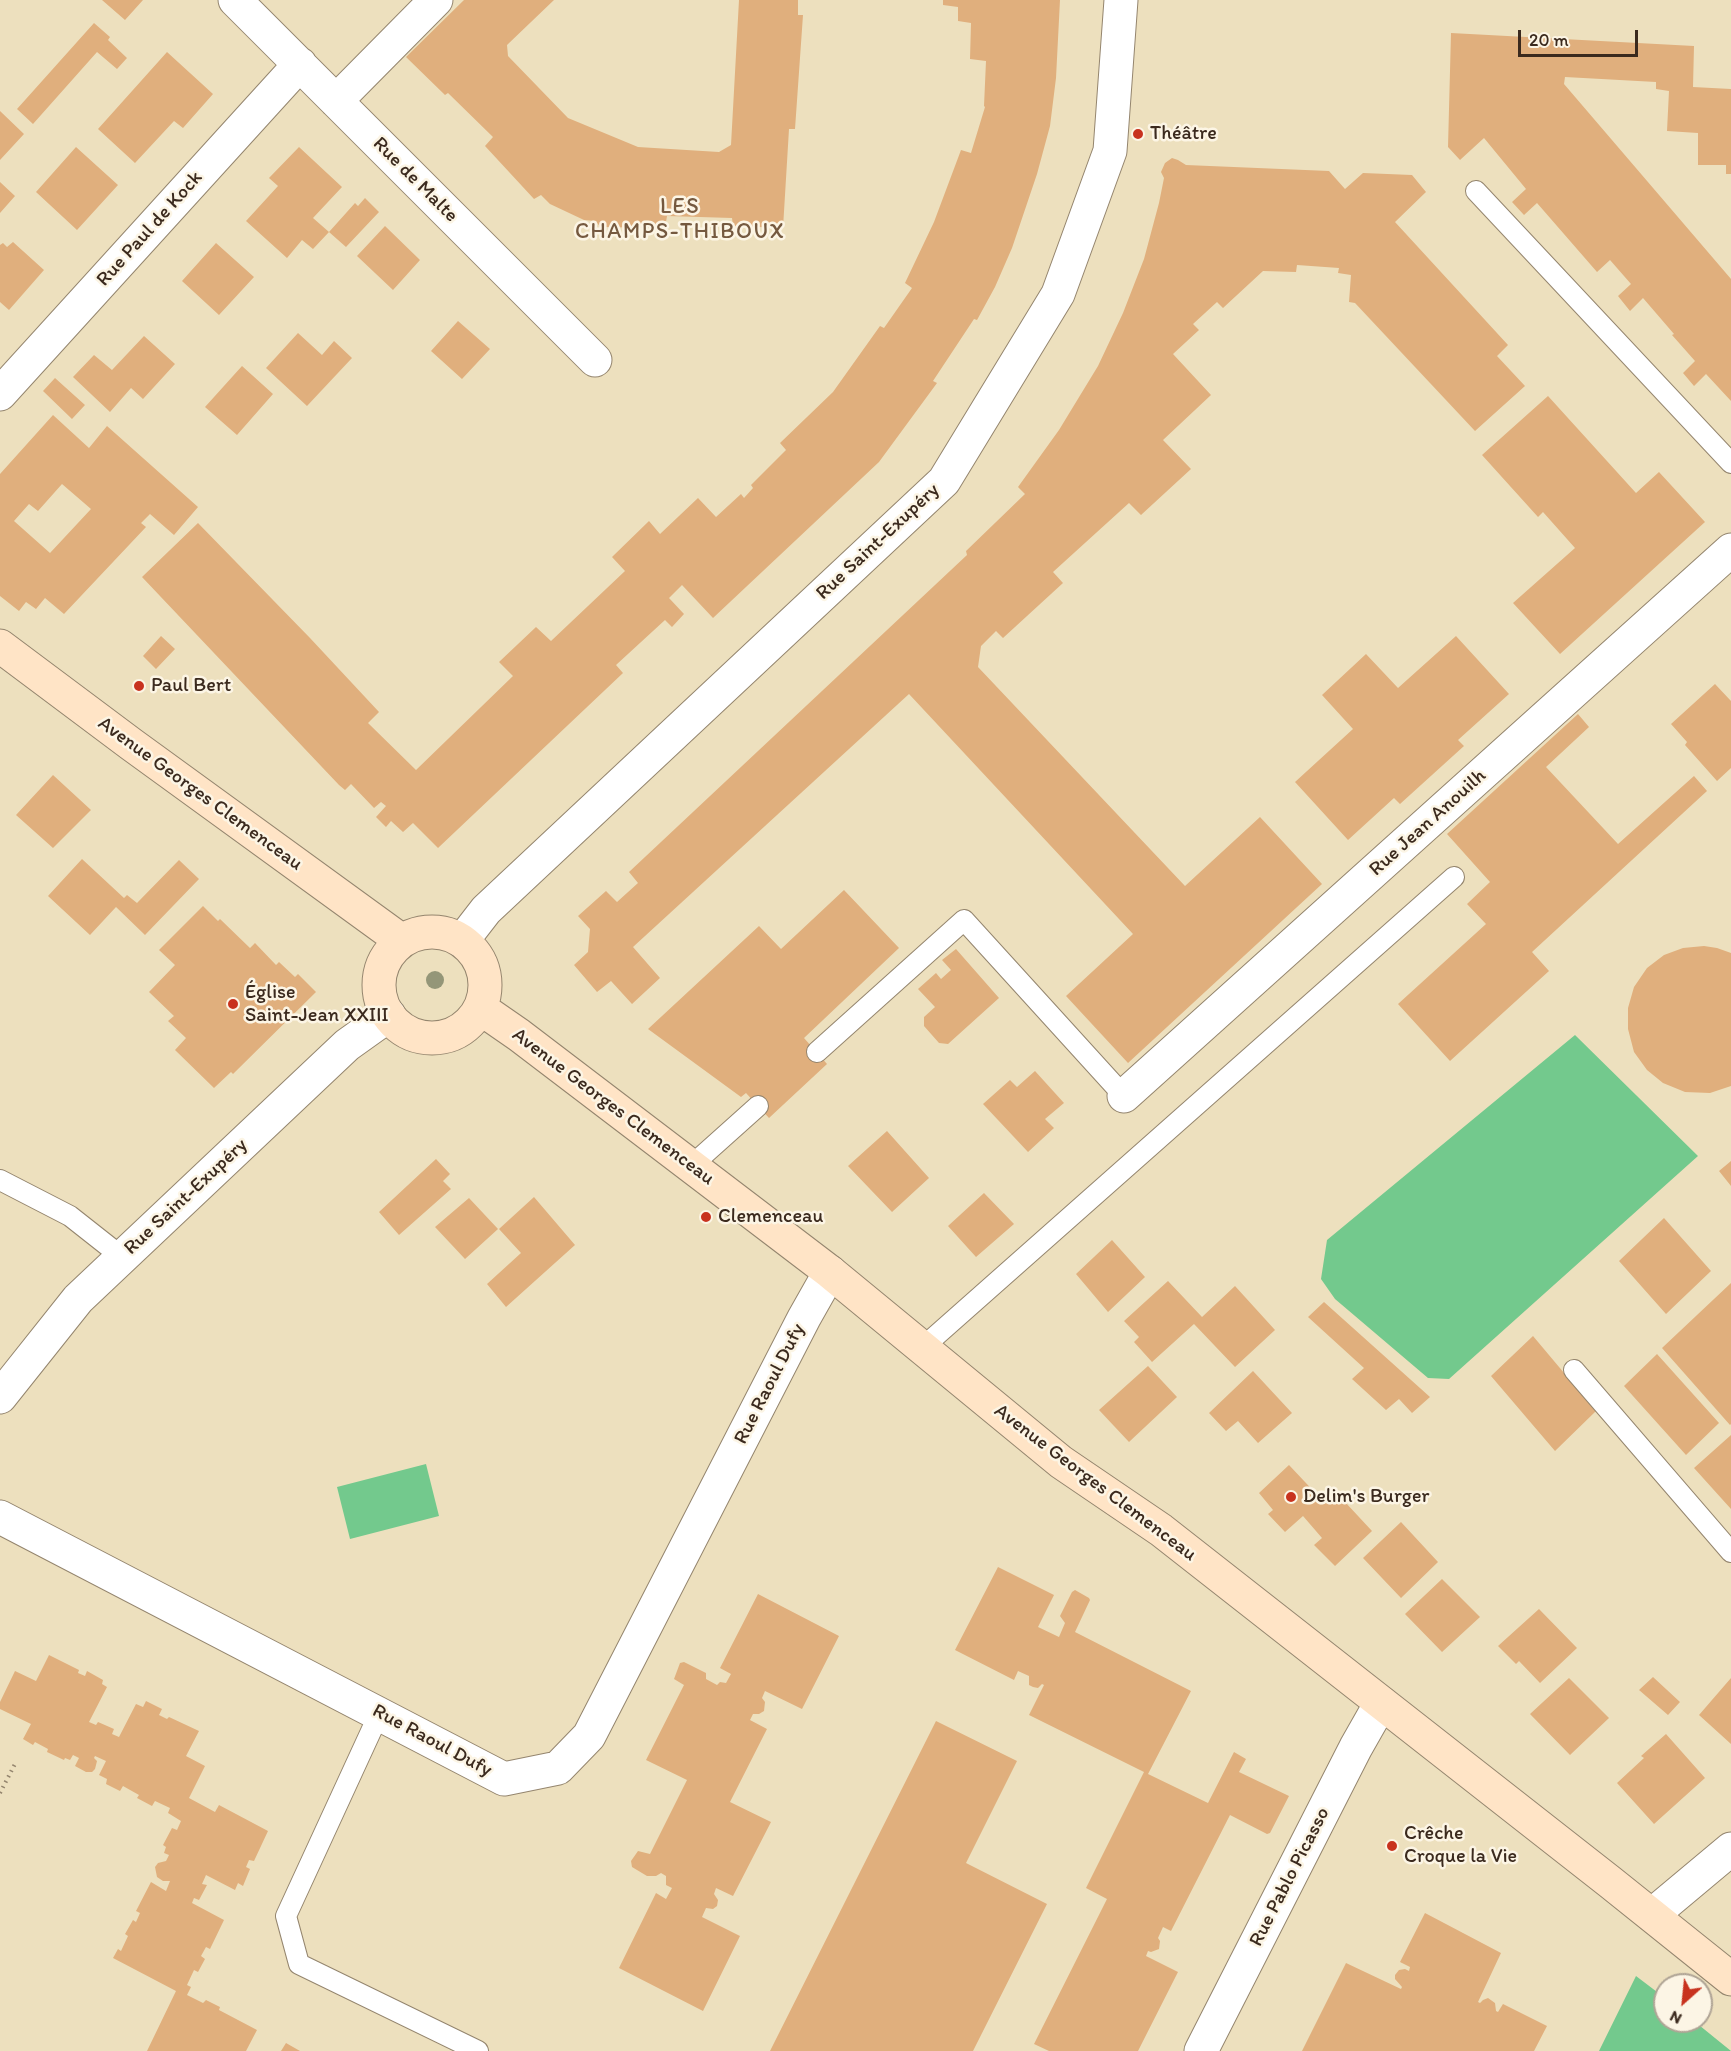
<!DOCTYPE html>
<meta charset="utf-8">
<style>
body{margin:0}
#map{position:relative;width:1731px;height:2051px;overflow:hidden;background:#ede0be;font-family:Itim,sans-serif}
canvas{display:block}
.north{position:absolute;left:1653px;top:1973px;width:60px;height:60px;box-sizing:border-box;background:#fcf5e5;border:2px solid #afa495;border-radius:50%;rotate:207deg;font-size:16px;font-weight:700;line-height:24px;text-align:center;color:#3b2a1e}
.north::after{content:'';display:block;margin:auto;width:21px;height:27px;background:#c8321e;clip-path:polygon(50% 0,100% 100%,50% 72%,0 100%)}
.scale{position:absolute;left:1518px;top:30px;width:120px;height:27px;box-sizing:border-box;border:3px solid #3b2a1e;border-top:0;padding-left:8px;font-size:18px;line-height:21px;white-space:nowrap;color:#3b2a1e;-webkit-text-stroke:4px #fcf5e5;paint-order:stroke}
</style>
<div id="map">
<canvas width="1731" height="2051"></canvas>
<div class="north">N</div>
<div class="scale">20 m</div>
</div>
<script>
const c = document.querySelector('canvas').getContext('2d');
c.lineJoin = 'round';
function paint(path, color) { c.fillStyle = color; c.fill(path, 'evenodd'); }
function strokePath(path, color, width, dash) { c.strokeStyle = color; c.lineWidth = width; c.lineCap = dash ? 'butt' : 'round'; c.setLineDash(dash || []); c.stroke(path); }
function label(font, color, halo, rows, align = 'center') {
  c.font = font + ' Itim,sans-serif'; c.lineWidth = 5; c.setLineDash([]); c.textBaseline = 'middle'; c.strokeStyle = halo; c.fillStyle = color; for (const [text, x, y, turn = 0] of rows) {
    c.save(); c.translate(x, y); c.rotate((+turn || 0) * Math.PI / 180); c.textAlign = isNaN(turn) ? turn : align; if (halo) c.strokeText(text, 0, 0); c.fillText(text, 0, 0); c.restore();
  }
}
paint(new Path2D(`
 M 1575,1035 L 1698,1156 L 1449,1379 L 1428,1378 L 1335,1299 L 1321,1279 L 1327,1240 Z
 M 426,1464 L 439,1516 L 350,1539 L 337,1487 Z
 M 1636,1976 L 1665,1998 L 1665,2021 L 1694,2021 L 1731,2051 L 1599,2051 Z`), '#73c98d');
paint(new Path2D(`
 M 102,0 L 143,0 L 125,20 Z
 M 464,0 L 554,0 L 507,45 L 508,56 L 568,118 L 638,147 L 719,152 L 731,145 L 739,0 L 798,0 L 798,15 L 803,15 L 795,129 L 789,129 L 783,228 L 733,226 L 732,218 L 667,216 L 665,228 L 600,227 L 596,221 L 584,220 L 550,204 L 541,195 L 534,199 L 485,146 L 493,137 L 448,93 L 445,95 L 406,57 Z
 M 943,0 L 1060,0 L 1056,78 L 1050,126 L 1037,174 L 1012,248 L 995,287 L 977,320 L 974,319 L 933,381 L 937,383 L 879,462 L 713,618 L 682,585 L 669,598 L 684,614 L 672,627 L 665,620 L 616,665 L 623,673 L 438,848 L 413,823 L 403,832 L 391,821 L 386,827 L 376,817 L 386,806 L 381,802 L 374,808 L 351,784 L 345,790 L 339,785 L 142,577 L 198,523 L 310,638 L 379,712 L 368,723 L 416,770 L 513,676 L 499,662 L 536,627 L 551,641 L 625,571 L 612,557 L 649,521 L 660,534 L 698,498 L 716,517 L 741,494 L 744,498 L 753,488 L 751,485 L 786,450 L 780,443 L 833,392 L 880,326 L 884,328 L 912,288 L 905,283 L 934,222 L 961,150 L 971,153 L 985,107 L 984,106 L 986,61 L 970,59 L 971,23 L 958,21 L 958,7 L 943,5 Z
 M 94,23 L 110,37 L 108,40 L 127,58 L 117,69 L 97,52 L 33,124 L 17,109 Z
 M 1451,33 L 1694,46 L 1693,87 L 1731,89 L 1731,174 L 1726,174 L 1726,165 L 1698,165 L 1698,133 L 1667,131 L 1669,91 L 1656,89 L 1656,82 L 1565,77 L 1564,84 L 1731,279 L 1731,401 L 1706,374 L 1694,386 L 1683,373 L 1695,361 L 1672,335 L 1674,334 L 1643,298 L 1630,311 L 1618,296 L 1631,284 L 1610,260 L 1597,272 L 1537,203 L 1524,215 L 1512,202 L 1526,189 L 1484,138 L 1460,160 L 1448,147 Z
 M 167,52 L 213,94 L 183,128 L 174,121 L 135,163 L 98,129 Z
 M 0,111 L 24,134 L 0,160 Z
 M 76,147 L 118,185 L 77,230 L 36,192 Z
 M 299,147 L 342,187 L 313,218 L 329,232 L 313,249 L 302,240 L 287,258 L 246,221 L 278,186 L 269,178 Z
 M 1172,158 L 1178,160 L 1186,165 L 1329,171 L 1345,189 L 1363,173 L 1412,175 L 1426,192 L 1395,222 L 1508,345 L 1497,356 L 1525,386 L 1475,431 L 1355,303 L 1349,302 L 1351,275 L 1338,273 L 1339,268 L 1297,265 L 1296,272 L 1263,271 L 1223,308 L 1217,302 L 1193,324 L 1199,330 L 1173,354 L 1211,395 L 1163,440 L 1191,469 L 1141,515 L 1129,503 L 1053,572 L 1063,583 L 1003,638 L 996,631 L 981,646 L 978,667 L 1185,886 L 1260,817 L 1322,884 L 1128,1063 L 1066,996 L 1133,934 L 909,694 L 633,947 L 660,978 L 632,1004 L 611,981 L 597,992 L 574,965 L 588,952 L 590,929 L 578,916 L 606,891 L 617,902 L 638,883 L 629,872 L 967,555 L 966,551 L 1025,494 L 1018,487 L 1059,430 L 1098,366 L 1123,313 L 1144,259 L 1159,203 L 1164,178 L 1161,172 L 1165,163 Z
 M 0,182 L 15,196 L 0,213 Z
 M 365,198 L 379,212 L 346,247 L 329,232 L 355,203 L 358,206 Z
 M 385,226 L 420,260 L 393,290 L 357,256 Z
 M 13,242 L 44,270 L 9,310 L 0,302 L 0,245 L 3,243 L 7,247 Z
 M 216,243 L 254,277 L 219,315 L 182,281 Z
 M 458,321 L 490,349 L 462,379 L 431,351 Z
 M 298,333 L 322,355 L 334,341 L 352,358 L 307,406 L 266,368 Z
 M 144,336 L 175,364 L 143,399 L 131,388 L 110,412 L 73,377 L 94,355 L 112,370 Z
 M 242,366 L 273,394 L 237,435 L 205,407 Z
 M 55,378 L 85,405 L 72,419 L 43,391 Z
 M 1548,396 L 1636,493 L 1659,472 L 1705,522 L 1560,654 L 1513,603 L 1575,548 L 1543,512 L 1538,517 L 1482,455 Z
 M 53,415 L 89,448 L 107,426 L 198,507 L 174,535 L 150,514 L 141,523 L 146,527 L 64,614 L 45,598 L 36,609 L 26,602 L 19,611 L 0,596 L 0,474 ZM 62,484 L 91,509 L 50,553 L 14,521 L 29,504 L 38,511 Z
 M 161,636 L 175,649 L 156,669 L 143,656 Z
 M 1456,636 L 1509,694 L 1458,740 L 1464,746 L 1400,804 L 1394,798 L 1348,840 L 1295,782 L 1353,729 L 1322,695 L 1366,654 L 1398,688 Z
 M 1715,684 L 1731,701 L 1731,768 L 1717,781 L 1685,745 L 1687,742 L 1671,724 Z
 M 1578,714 L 1589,727 L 1546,767 L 1618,844 L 1694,776 L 1707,791 L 1532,952 L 1549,971 L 1450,1061 L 1398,1004 L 1486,924 L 1467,904 L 1490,882 L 1447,834 Z
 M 53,775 L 91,810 L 53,848 L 16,815 Z
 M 82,859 L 124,898 L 127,895 L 137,903 L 179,860 L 199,879 L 145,935 L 116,907 L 90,935 L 48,896 Z
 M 844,890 L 899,948 L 804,1038 L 827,1064 L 769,1118 L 746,1093 L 741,1097 L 648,1029 L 759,926 L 781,949 Z
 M 203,906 L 218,921 L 220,919 L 250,948 L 255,943 L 276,965 L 279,962 L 295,977 L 298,974 L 316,992 L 233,1074 L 231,1072 L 214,1088 L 175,1050 L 186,1038 L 168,1021 L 174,1016 L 149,992 L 175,965 L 159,950 Z
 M 1704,946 L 1717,948 L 1731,953 L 1731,1086 L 1710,1093 L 1685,1092 L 1663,1083 L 1647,1070 L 1634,1052 L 1628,1029 L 1628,1008 L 1634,987 L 1647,968 L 1664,955 L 1683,948 Z
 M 956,949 L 999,998 L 948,1044 L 939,1043 L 924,1026 L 924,1017 L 935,1007 L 918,989 L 936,973 L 941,979 L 951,970 L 942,960 Z
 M 1035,1071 L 1064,1103 L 1045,1119 L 1054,1128 L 1028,1152 L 983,1104 L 1010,1080 L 1017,1087 Z
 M 887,1131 L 929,1178 L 892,1212 L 848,1166 Z
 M 436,1159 L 450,1174 L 443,1181 L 451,1189 L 399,1235 L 379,1212 Z
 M 1731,1161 L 1731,1186 L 1719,1171 Z
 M 984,1193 L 1014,1224 L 976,1257 L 948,1226 Z
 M 534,1197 L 575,1245 L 506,1307 L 487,1284 L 521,1253 L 499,1229 Z
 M 469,1198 L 498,1229 L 465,1259 L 435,1227 Z
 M 1664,1218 L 1711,1271 L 1666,1314 L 1619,1261 Z
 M 1112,1240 L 1145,1277 L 1108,1312 L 1076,1274 Z
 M 1168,1281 L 1202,1317 L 1235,1286 L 1275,1330 L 1235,1367 L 1194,1324 L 1152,1362 L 1134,1342 L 1139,1337 L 1124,1321 Z
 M 1731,1283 L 1731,1424 L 1730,1425 L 1662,1348 Z
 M 1324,1302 L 1430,1397 L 1412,1413 L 1399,1399 L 1386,1410 L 1352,1379 L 1364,1368 L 1308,1317 Z
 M 1533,1336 L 1596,1411 L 1555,1451 L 1491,1376 Z
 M 1657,1354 L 1719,1423 L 1686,1455 L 1624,1386 Z
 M 1148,1366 L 1177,1397 L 1129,1442 L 1099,1410 Z
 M 1253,1371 L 1292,1413 L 1258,1443 L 1238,1421 L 1226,1431 L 1209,1413 Z
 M 1731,1435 L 1731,1509 L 1694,1468 Z
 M 1289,1465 L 1321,1499 L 1332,1488 L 1372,1531 L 1335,1566 L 1314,1545 L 1322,1538 L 1303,1516 L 1285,1532 L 1268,1514 L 1273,1510 L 1259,1493 Z
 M 1401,1522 L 1438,1562 L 1401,1598 L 1363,1558 Z
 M 998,1567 L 1054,1595 L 1038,1627 L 1059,1637 L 1065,1623 L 1060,1616 L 1072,1592 L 1075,1590 L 1089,1598 L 1090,1600 L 1075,1632 L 1191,1691 L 1148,1774 L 1208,1803 L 1234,1752 L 1246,1759 L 1239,1772 L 1289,1796 L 1270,1833 L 1267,1834 L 1230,1815 L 1171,1931 L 1163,1927 L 1158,1938 L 1160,1941 L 1159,1949 L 1151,1952 L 1148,1951 L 1146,1956 L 1178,1972 L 1138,2051 L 1049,2051 L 1034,2044 L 1107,1899 L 1086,1888 L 1144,1772 L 1029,1715 L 1044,1685 L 1042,1684 L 1038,1688 L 1033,1687 L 1029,1685 L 1029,1676 L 1018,1671 L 1014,1680 L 955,1650 Z
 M 1442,1579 L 1480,1617 L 1442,1652 L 1405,1614 Z
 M 758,1594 L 839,1636 L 802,1709 L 765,1691 L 762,1698 L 765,1702 L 764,1711 L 759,1714 L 753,1714 L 750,1720 L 767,1729 L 730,1802 L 771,1822 L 733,1896 L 716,1888 L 714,1894 L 718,1900 L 717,1906 L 713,1909 L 706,1908 L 702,1917 L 740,1936 L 703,2011 L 619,1968 L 656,1893 L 666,1899 L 672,1888 L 666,1885 L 666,1876 L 661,1873 L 656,1876 L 647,1876 L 632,1867 L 631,1861 L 638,1851 L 650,1854 L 687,1780 L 646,1760 L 684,1685 L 674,1679 L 680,1663 L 684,1662 L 706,1673 L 706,1679 L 717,1685 L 720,1682 L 726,1683 L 731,1674 L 720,1668 Z
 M 1539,1609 L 1577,1648 L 1540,1683 L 1519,1661 L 1516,1664 L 1498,1646 Z
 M 49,1655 L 79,1670 L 78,1673 L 85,1676 L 87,1671 L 103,1680 L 102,1684 L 107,1687 L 89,1722 L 96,1725 L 98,1722 L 114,1729 L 112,1734 L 119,1737 L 136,1704 L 143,1707 L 146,1701 L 162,1709 L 159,1715 L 167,1719 L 169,1717 L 199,1731 L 186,1756 L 205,1766 L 189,1798 L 215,1812 L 219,1805 L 268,1831 L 254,1861 L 249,1860 L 246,1867 L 250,1869 L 243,1886 L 238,1883 L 235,1890 L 206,1875 L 202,1884 L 207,1885 L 199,1900 L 194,1898 L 192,1903 L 224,1920 L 210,1949 L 206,1947 L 201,1956 L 205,1959 L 198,1972 L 194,1970 L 187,1985 L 191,1987 L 187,1995 L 203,2003 L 206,2000 L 220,2007 L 219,2010 L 257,2030 L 246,2051 L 147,2051 L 176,1991 L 113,1958 L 118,1949 L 121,1951 L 128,1936 L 125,1934 L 133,1920 L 136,1922 L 140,1913 L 136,1911 L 151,1882 L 166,1891 L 170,1881 L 163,1881 L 157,1877 L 155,1867 L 158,1863 L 166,1861 L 169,1855 L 164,1853 L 166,1847 L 163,1845 L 172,1828 L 177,1830 L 181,1821 L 168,1813 L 170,1808 L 155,1801 L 152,1806 L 137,1798 L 139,1795 L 123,1786 L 120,1791 L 106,1784 L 107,1779 L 99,1775 L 106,1761 L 95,1756 L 94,1758 L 97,1761 L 95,1769 L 92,1772 L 86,1772 L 75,1766 L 79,1758 L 73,1755 L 70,1760 L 65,1758 L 64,1760 L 47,1752 L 48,1749 L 35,1742 L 33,1745 L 23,1739 L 31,1724 L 0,1709 L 0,1702 L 15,1671 L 36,1681 Z
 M 1653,1677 L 1680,1702 L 1668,1715 L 1639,1690 Z
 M 1569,1678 L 1609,1718 L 1570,1755 L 1530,1714 Z
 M 1731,1678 L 1731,1744 L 1699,1715 Z
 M 936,1721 L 1017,1761 L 966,1863 L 1047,1904 L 973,2051 L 770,2051 Z
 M 1666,1734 L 1705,1778 L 1654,1824 L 1617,1783 L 1644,1758 L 1641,1756 Z
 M 1425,1913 L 1501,1953 L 1478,2002 L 1480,2003 L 1483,2000 L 1488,1998 L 1495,2003 L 1496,2011 L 1498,2012 L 1503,2004 L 1547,2026 L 1534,2051 L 1302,2051 L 1346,1963 L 1401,1989 L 1402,1987 L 1395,1979 L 1395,1975 L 1399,1970 L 1405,1969 L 1409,1971 L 1410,1967 L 1400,1962 Z
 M 286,2043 L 300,2051 L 281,2051 Z`), '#e0af7d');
const service = new Path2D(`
 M 1476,191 L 1731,463
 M 817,1052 L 964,920 L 1124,1096
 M 691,1166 L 758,1106
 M 0,1180 L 70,1216 L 122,1257
 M 922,1348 L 1454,877
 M 1574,1370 L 1731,1552
 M 379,1714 L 286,1916 L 299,1964 L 478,2051`);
const minor = new Path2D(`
 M 235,0 L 595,360
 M 336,101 L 436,0
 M 0,394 L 300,64
 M 462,941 L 486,910 L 944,481 L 1058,294 L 1110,151 L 1121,0
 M 1124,1096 L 1731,550
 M 0,1397 L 78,1299 L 347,1045 L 389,1015
 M 0,1517 L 504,1779 L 558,1768 L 589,1736 L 804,1318 L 830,1272
 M 1652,1915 L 1731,1849
 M 1201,2051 L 1356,1747 L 1381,1703`);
const secondary = new Path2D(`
 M 0,646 L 131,744 L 402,941
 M379 985a53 53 0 1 1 106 0a53 53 0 1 1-106 0Z
 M 480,1008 L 519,1035 L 830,1272 L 1061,1462 L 1161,1530 L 1610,1882 L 1731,1979`);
strokePath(service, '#94856e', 22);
strokePath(minor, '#94856e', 35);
strokePath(secondary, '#94856e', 35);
strokePath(new Path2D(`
 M 0,1793 L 16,1762`), '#94856e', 4, [1.5, 4.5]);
strokePath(service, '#fff', 20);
strokePath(minor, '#fff', 33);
strokePath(secondary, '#ffe4c6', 33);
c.fillStyle = '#949678';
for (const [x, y] of [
 [435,980]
]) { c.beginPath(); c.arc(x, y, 9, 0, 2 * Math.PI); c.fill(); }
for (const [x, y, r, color] of [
 [1138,134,6,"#c8321e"],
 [139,686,6,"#c8321e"],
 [233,1004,6,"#c8321e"],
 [706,1217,6,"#c8321e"],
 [1291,1497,6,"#c8321e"],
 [1392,1846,6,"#c8321e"]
]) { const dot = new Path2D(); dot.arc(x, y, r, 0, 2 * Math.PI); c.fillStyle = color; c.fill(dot); strokePath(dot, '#fcf5e5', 2); }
label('20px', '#3b2a1e', '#fcf5e5', [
 ["Théâtre",1150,134],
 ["Paul Bert",151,686],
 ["Église",245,993],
 ["Saint-Jean XXIII",245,1016],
 ["Clemenceau",718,1217],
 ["Delim's Burger",1303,1497],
 ["Crêche",1404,1834],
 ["Croque la Vie",1404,1857]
], 'left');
label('20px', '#3b2a1e', '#fcf5e5', [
 ["Rue de Malte",415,180,45],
 ["Rue Paul de Kock",150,229,-48],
 ["Rue Saint-Exupéry",878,542,-43],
 ["Avenue Georges Clemenceau",200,794,36],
 ["Rue Jean Anouilh",1428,823,-42],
 ["Avenue Georges Clemenceau",613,1107,37],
 ["Rue Saint-Exupéry",186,1197,-43],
 ["Rue Raoul Dufy",770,1384,-63],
 ["Avenue Georges Clemenceau",1095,1483,37],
 ["Rue Raoul Dufy",432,1741,28],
 ["Rue Pablo Picasso",1290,1877,-63]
]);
c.letterSpacing = '1.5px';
label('22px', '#75593f', '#fcf5e5', [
 ["LES",680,207],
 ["CHAMPS-THIBOUX",680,232]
]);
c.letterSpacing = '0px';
</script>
